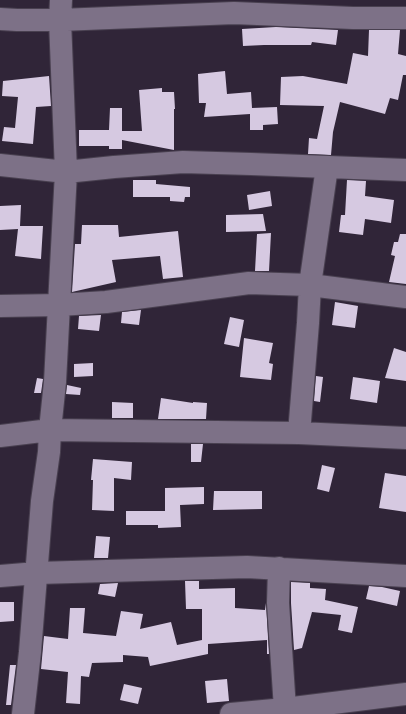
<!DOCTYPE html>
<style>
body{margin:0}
canvas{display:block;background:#302538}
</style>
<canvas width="406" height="714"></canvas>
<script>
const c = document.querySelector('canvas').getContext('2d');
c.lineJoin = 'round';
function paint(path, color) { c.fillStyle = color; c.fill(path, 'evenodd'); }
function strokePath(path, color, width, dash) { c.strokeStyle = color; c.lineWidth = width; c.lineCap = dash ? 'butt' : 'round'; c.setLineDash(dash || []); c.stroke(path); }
paint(new Path2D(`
 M 276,27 L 338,30 L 336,45 L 312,42 L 311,45 L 264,45 L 243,46 L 242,29 Z
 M 369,30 L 400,30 L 398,54 L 406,56 L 406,75 L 403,75 L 398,100 L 390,98 L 385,114 L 340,102 L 333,132 L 331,155 L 308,154 L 309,138 L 317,139 L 324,106 L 280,105 L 281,77 L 303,76 L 347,84 L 353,53 L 368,56 Z
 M 225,71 L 227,94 L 251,92 L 252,108 L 277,107 L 278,124 L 263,125 L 263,130 L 250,130 L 250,114 L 204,117 L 206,103 L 199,103 L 198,74 Z
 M 49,76 L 51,106 L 36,107 L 33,144 L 2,141 L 4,127 L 15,128 L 18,97 L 2,96 L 3,81 Z
 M 162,88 L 162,92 L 174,92 L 175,109 L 174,109 L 174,150 L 122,140 L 122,149 L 109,149 L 109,146 L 79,146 L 79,130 L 109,130 L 110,108 L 122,108 L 122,131 L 142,131 L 139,90 Z
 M 133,180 L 156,180 L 156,184 L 190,187 L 190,197 L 185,197 L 184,202 L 170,201 L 170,197 L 133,197 Z
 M 347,180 L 366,181 L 365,196 L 394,200 L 391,223 L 365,219 L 363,235 L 339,232 L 341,215 L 345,215 Z
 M 270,191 L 272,206 L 249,210 L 247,195 Z
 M 21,205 L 20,226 L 43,226 L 41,259 L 15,256 L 18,229 L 0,230 L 0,206 Z
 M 263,214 L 266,231 L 226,232 L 226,215 Z
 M 82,225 L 118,225 L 119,237 L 178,231 L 183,277 L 163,279 L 160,256 L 112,260 L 116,282 L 72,292 L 75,244 L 81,244 Z
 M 271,233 L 269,271 L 255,271 L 257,234 Z
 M 400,234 L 406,234 L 406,284 L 389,282 L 395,256 L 391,255 L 394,242 L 398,242 Z
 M 335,302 L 358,306 L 355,328 L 332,325 Z
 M 141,310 L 139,325 L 121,323 L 122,312 Z
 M 101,315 L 99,331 L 78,329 L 79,316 Z
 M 230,317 L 244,320 L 239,347 L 224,344 Z
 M 244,338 L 273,343 L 269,363 L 273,364 L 271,380 L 240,377 Z
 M 394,348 L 406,352 L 406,381 L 385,378 Z
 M 93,363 L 93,376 L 74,377 L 74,364 Z
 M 316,376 L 323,377 L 320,402 L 314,401 Z
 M 353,377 L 380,381 L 377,403 L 350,399 Z
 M 37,378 L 43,379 L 41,393 L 34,393 Z
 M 67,385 L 81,388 L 80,395 L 66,394 Z
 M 161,398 L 193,403 L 193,402 L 207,403 L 206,419 L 158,419 Z
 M 112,402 L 133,403 L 133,418 L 112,418 Z
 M 191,444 L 203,444 L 201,462 L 191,462 Z
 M 93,459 L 132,462 L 131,480 L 114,478 L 114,511 L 92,510 L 93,480 L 91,480 Z
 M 322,465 L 335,468 L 329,492 L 317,489 Z
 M 385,473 L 406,476 L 406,512 L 379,508 Z
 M 204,487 L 204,504 L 180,505 L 181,527 L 158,528 L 158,525 L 126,525 L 126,511 L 165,511 L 165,488 Z
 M 214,491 L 262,491 L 262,509 L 213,510 Z
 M 96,536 L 110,537 L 108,558 L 94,558 Z
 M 185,581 L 199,581 L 199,589 L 235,588 L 235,608 L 265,610 L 266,603 L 269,654 L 267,654 L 267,640 L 208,644 L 208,654 L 150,666 L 148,657 L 123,655 L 123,662 L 92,663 L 89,677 L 81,676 L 80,704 L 66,703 L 68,672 L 41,669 L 44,636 L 68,639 L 70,608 L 85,608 L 83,633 L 116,636 L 121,611 L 143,614 L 140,629 L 171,622 L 177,645 L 202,640 L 202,609 L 186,609 Z
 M 291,582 L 310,583 L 310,588 L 326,589 L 325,600 L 358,607 L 352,633 L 338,630 L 341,615 L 312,612 L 302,648 L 294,650 L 291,603 Z
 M 118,583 L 115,597 L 98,594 L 100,584 Z
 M 369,586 L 382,587 L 400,591 L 397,606 L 366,599 Z
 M 0,602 L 14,602 L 14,621 L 0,622 Z
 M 10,665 L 16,665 L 11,705 L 6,705 Z
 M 227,679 L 229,701 L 207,703 L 205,681 Z
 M 124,684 L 142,688 L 138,704 L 120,700 Z`), '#d6c9e1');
const minor = new Path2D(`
 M 0,19 L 17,20 L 60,20 L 234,13 L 353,18 L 406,18
 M 0,165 L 66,172 L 114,167 L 183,162 L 251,164 L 406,170
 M 0,306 L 59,305 L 106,302 L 249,283 L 310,285 L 406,297
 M 299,433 L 308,323 L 310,285 L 327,167
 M 0,436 L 50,430 L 299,433 L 406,438
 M 279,568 L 278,603 L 285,709
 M 0,576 L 37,573 L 247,567 L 406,576
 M 23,714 L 30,652 L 42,501 L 49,452 L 50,430 L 55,382 L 59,305 L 66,172 L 60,20 L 61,0
 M 231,714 L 285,709 L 406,694`);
strokePath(minor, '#494050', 24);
strokePath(minor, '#7d7187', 22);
</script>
